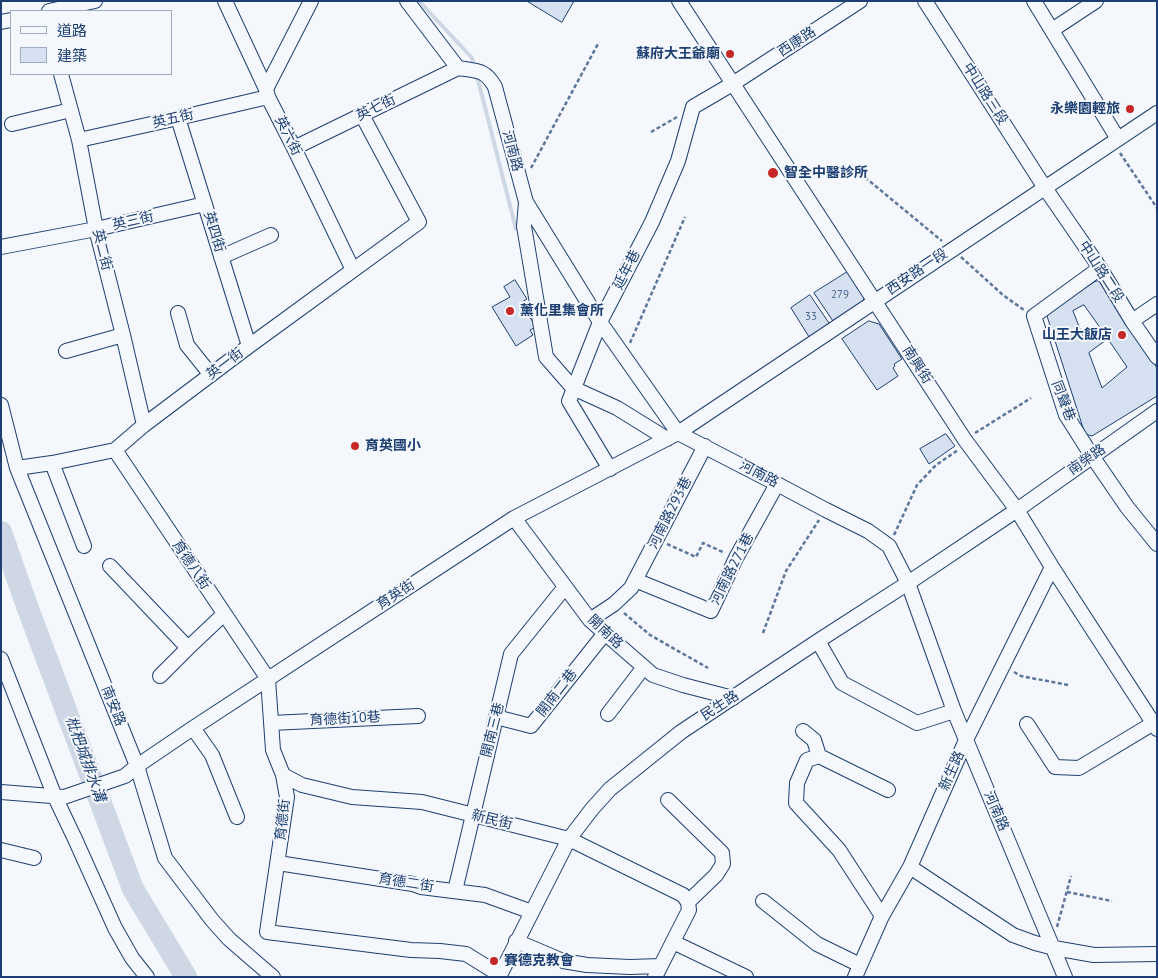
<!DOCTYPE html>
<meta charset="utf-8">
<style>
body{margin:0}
#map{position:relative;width:1158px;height:978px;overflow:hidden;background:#f4f7fb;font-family:"PT Sans","Noto Sans TC",sans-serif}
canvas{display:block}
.frame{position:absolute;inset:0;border:2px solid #1d3f73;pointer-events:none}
.legend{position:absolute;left:10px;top:10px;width:162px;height:65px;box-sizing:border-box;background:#f4f7fb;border:1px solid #9eadc5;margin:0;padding:6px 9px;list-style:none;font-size:15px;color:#1d3f73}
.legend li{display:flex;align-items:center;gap:10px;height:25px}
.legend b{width:25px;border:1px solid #9eadc5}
</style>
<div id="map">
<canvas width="1158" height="978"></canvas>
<div class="frame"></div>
<ul class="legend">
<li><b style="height:6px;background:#f4f7fb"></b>道路</li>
<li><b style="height:14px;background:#d5e0f0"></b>建築</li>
</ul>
</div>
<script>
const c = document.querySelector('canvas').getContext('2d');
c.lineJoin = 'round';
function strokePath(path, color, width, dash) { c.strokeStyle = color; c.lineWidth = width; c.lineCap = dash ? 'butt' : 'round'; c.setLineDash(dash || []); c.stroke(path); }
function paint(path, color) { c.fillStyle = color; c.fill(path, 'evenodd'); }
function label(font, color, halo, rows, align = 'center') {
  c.font = font + ' "PT Sans","Noto Sans TC",sans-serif'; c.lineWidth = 4; c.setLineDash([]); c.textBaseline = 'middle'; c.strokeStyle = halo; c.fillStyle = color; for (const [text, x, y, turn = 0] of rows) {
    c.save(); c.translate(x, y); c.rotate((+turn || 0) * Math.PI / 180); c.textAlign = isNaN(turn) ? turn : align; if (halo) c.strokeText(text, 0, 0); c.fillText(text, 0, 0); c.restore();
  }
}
strokePath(new Path2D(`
 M 419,1 L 472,58 L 474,67
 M 477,76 L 516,229`), '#cfd7e4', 4);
strokePath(new Path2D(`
 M 1,532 L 27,606 L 133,889 L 186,977`), '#cfd7e4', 22);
const building = new Path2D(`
 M 527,1 L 574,1 L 562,22 Z
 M 849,271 L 864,297 L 863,302 L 833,321 L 814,293 Z
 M 515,280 L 527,299 L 522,302 L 528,314 L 536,327 L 530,330 L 533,335 L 516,346 L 492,307 L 510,297 L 504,287 Z
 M 1098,281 L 1103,284 L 1157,368 L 1157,396 L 1092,436 L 1085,434 L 1047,316 L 1050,312 L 1094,282 ZM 1084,305 L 1101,329 L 1084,339 L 1073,311 ZM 1108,339 L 1127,367 L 1102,388 L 1089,353 Z
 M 810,295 L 831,326 L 811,340 L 791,308 Z
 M 869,321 L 879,324 L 902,359 L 894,364 L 895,366 L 893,368 L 898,376 L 877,390 L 842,339 Z
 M 946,434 L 955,446 L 929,464 L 920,449 Z`);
paint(building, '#d5e0f0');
strokePath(building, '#1d3f73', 1);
const minor = new Path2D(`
 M 225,1 L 266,89 L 268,97 L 294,148 L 353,270
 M 407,1 L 458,68 C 477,71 485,69 495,87 L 526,202 L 600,322 L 678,433 L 777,484 L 826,510 L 868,531 L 889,546 L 908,583 L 954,711 L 1065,977
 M 679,1 L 965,440 L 1017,510 L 1052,567 L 1157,729
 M 925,1 L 1045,188 L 1100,268 L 1132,321 L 1157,357
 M 1034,1 L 1118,139
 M 49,11 L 95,1
 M 1,22 L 11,20
 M 1052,30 L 1096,1
 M 61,74 L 79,140 L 96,229 L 123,335 L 144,425
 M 266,89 L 311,1
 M 178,118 L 249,346
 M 12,124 L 71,110
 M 79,140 L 178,118 L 268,97
 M 294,148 L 458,68
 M 526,202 L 524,226 L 546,357 L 573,388 L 617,408 L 667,439
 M 1,247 L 96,229 L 205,204
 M 221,257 L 271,235
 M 1100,268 L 1034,316 L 1066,415 L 1092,456 L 1127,507 L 1157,544
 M 178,313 L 187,345 L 211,375
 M 1132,321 L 1157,304
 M 66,351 L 123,335
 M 1,405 L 17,468 L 137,766 L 165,858 L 212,920 L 229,939 L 273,977
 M 115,450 L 268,679
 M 52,463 L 84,546
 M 17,468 L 52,463 L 115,450 L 144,425 L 249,346 L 419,222 L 362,115
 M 610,469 L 569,401 L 600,322 L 652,222 L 678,161 L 693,107 L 734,83 L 860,1
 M 514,518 L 590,620 L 653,675 L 683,685 L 733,698
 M 110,566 L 188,648
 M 635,580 L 711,611 L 736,558 L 777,484
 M 590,620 L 614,604 L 631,588 L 705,446
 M 818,641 L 842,683 L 917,723 L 954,711
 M 1,659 L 55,797 L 75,839 L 115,928 L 132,958 L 147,977
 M 160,676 L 188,648 L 224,614
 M 268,679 L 273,750 L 283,775 L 287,797 L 267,932 L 411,950 L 440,951 L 466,954 L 500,975
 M 608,714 L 644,667
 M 496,717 L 531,726 L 605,633
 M 271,723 L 418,716
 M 1027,724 L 1055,767 L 1079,768 L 1157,721
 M 193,728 L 212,755 L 237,817
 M 803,731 L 814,740 L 819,756
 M 283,775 L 302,785 L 352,797 L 422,802 L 569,839 L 683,895 L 688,902
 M 1,792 L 64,797 L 125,776 L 137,766 L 193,728 L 514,518 L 678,433 L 1157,113
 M 668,800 L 722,853 L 723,864 L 716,875 L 688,902
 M 1,850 L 34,858
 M 278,863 L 413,884 L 421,887 L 485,895 L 532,912
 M 910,867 L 1013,935 L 1035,943 L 1054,948 L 1094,955 L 1157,954
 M 455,891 L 511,654 L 565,587
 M 763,901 L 817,944 L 860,965
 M 882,916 L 839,850 L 796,803 L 797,783 L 807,760 L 819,756 L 888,790
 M 516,941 L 563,961 L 587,965 L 630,967 L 660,966
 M 673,942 L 746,977
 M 499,977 L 569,839 L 592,809 L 610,789 L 681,732 L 818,641 L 908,583 L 1017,510 L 1157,411
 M 655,977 L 689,910 L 688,902
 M 855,977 L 882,916 L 910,867 L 966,740 L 1052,567`);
strokePath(minor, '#1d3f73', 16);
strokePath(new Path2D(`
 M 651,132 L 677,117
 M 1120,153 L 1157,208
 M 850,165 L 942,241
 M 531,168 L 599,42
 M 961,257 L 1003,295 L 1024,310
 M 630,343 L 685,217
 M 975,433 L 1031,398
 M 894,535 L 917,485 L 936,465 L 958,450
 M 667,544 L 696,557 L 703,543 L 725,553
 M 624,613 L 650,635 L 708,668
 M 763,633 L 786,571 L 819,520
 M 1014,672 L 1021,676 L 1068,685
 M 1067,892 L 1112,901
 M 1057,927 L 1071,876`), '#5e769c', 2.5, [4, 2.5]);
strokePath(minor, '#f4f7fb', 14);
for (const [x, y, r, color] of [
 [730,54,5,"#c62828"],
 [1130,109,5,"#c62828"],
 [773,173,6,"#c62828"],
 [510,311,5,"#c62828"],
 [1122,335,5,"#c62828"],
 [355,446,5,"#c62828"],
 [494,961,5,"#c62828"]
]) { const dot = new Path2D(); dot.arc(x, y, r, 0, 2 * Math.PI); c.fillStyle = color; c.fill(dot); strokePath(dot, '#f4f7fb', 2); }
label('11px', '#4b6792', null, [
 ["279",840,295],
 ["33",811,317]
]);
label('14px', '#1d3f73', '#f4f7fb', [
 ["西康路",797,42,-33],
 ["中山路三段",985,94,57],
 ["英七街",376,108,-26],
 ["英五街",173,119,-13],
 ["英六街",288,136,63],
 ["河南路",512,151,75],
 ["英三街",133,221,-13],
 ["英四街",214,232,73],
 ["英二街",102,250,76],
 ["延年巷",627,270,-63],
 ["西安路一段",917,272,-34],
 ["中山路二段",1101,272,57],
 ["英一街",225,364,-37],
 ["南興街",917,365,57],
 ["同聲巷",1063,401,69],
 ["南榮路",1087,460,-35],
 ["河南路",759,474,28],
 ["河南路293巷",670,513,-63],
 ["育德八街",191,565,56],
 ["河南路271巷",732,569,-63],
 ["育英街",396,595,-33],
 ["開南路",605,632,43],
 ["開南二巷",557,693,-52],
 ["南安路",113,706,68],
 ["民生路",720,706,-33],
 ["育德街10巷",345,719,-3],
 ["開南三巷",493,730,-76],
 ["新生路",952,771,-66],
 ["河南路",996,811,67],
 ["育德街",283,820,-84],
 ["新民街",492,820,14],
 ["育德二街",406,883,9]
]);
label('bold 14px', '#1d3f73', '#f4f7fb', [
 ["蘇府大王爺廟",720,54,"right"],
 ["永樂園輕旅",1120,109,"right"],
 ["智全中醫診所",784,173],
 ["薰化里集會所",520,311],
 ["山王大飯店",1112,335,"right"],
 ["育英國小",365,446],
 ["賽德克教會",504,961]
], 'left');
label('italic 15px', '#1d3f73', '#f4f7fb', [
 ["枇杷城排水溝",85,759,70]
]);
</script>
